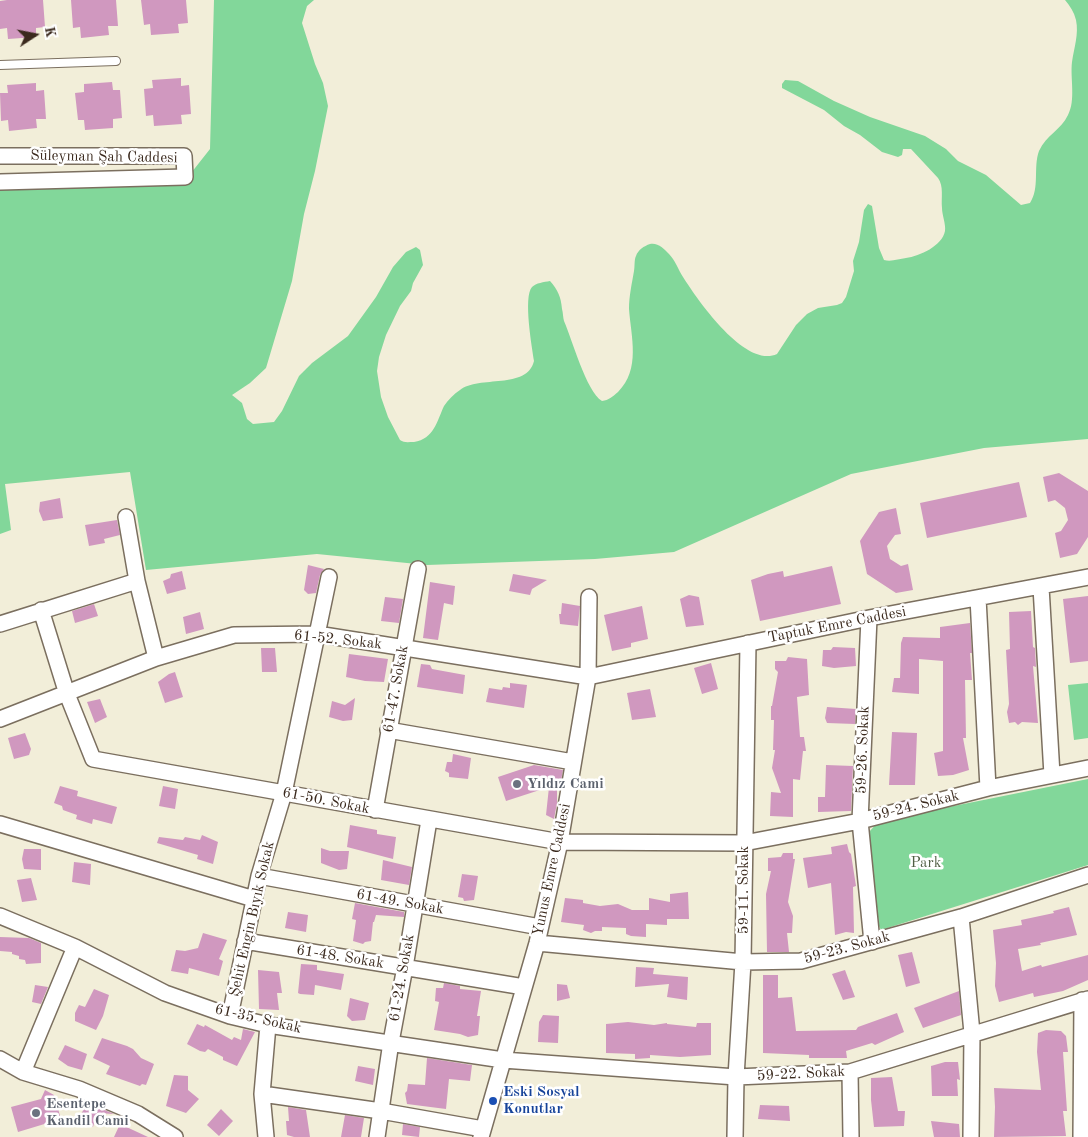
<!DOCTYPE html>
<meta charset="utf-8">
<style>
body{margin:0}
#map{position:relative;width:1088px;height:1137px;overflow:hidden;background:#f2eed9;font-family:"Old Standard TT",serif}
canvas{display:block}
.north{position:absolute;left:10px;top:10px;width:50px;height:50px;-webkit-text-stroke:4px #fff;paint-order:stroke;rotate:79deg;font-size:14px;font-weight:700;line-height:20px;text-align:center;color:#3b2a1e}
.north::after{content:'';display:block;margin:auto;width:18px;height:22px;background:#3b2a1e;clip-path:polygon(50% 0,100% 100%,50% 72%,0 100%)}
</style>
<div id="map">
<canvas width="1088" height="1137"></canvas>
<div class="north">K</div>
</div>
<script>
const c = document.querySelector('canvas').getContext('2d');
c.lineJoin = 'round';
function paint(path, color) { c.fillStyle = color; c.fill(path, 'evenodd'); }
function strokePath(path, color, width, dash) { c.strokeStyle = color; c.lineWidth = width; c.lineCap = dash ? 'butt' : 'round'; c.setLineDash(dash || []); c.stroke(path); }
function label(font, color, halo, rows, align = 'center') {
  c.font = font + ' "Old Standard TT",serif'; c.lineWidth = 5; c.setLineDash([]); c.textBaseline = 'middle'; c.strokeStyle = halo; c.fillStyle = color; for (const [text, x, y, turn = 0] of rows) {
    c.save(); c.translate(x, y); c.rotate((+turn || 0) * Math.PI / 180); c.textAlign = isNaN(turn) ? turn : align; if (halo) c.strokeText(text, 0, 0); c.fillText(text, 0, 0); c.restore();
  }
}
paint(new Path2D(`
 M 214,0 L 314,0 L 307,6 L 302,23 L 315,64 L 323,83 L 328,106 L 315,171 L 304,214 L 292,281 L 266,368 L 250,383 L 232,395 L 242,403 L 247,419 L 253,424 L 274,422 L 282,411 L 299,376 L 312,363 L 348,336 L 376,297 L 393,267 L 406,252 L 416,247 L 420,250 L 423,265 L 413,283 L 411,291 L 400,306 L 386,335 L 379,357 L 377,371 L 381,397 L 388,417 L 400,440 C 404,443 408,442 414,442 C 434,439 437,421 444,406 C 448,400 454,394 460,390 C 479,375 527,390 534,361 C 532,347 523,297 532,287 C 536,283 544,282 550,281 C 558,290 561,297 562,309 C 563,312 563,318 564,321 C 572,339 586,391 602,401 C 609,400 612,397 618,392 C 641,369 631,337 629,309 C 629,296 632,283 634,271 C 635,266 634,260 636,256 C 638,250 644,246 650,244 C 657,242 665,249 669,254 C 675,260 678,269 683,277 C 697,299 745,369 777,354 L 796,325 L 807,314 L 818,308 L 837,305 L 842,303 L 846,297 L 854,271 L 853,261 L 859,242 L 864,210 L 868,204 L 872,206 L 879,248 L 884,260 C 891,262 899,259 906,258 C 920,256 942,246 945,231 C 946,224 942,215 942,208 C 941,198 944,186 938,178 L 911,149 L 903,149 L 902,155 L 898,157 L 882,152 L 860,135 L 844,126 L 824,110 L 782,88 L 782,84 L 785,80 L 798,81 L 834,101 L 870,117 L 925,136 L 946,149 L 958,161 L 986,175 L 1021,205 L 1030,203 C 1040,188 1033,167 1039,151 C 1046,135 1061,130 1068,115 C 1076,100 1070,78 1072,62 C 1074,48 1079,34 1076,20 C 1074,12 1070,6 1065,0 L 1088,0 L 1088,439 L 984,448 L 851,474 L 674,552 L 595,559 L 427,565 L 317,554 L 146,570 L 130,472 L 5,484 L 11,530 L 0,534 L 0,189 L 184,182 L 210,149 Z
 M 1088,683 L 1088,738 L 1074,740 L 1068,685 Z
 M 1088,779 L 1088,865 L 881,930 L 879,926 L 869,832 L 879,821 Z`), '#82d79a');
paint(new Path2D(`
 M 7,0 L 43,0 L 45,27 L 36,28 L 36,37 L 8,39 L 7,28 L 0,29 L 0,1 Z
 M 71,0 L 116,0 L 118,26 L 108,26 L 109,35 L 81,38 L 80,27 L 73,28 Z
 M 141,0 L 186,0 L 188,23 L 178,24 L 179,33 L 151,35 L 150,24 L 144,25 Z
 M 181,78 L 181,86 L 189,85 L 191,114 L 181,115 L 182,124 L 154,126 L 153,115 L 146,116 L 144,89 L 153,88 L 152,80 Z
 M 112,82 L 113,90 L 120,90 L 122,118 L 113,119 L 113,128 L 85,130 L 84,120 L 78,120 L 75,93 L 84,92 L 84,84 Z
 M 36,83 L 36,91 L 44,90 L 46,119 L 36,119 L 37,128 L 9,131 L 8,120 L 1,121 L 0,93 L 8,93 L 7,85 Z
 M 1059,473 L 1088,491 L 1088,537 L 1077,554 L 1060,558 L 1055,533 L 1061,531 L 1068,520 L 1065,508 L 1055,500 L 1048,502 L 1043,477 Z
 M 1019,482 L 1027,517 L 927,538 L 920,503 Z
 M 60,498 L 63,518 L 43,521 L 39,511 L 40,502 Z
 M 896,508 L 901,534 L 895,535 L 887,546 L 890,559 L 901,566 L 908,564 L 913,590 L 896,593 L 867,574 L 860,541 L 879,512 Z
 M 117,520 L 120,535 L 104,539 L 105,543 L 89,546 L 85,525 Z
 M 308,565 L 324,569 L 320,575 L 316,593 L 308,594 L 304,590 Z
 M 832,566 L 841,604 L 760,621 L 751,580 L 768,574 L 783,571 L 784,577 Z
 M 182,571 L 186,589 L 167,594 L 163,581 L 170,578 L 171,574 Z
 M 513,574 L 547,580 L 532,589 L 530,595 L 509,591 Z
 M 430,582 L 455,586 L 453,605 L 444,603 L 438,640 L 423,638 Z
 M 689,595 L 699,597 L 704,625 L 686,627 L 680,599 Z
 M 1088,596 L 1088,661 L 1070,663 L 1063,599 Z
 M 385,597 L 403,599 L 399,623 L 381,621 Z
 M 562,603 L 580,606 L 578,626 L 560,624 L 559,614 L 561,614 Z
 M 94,604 L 98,616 L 75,623 L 72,611 Z
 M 642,606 L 648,639 L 631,643 L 631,647 L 612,651 L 604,615 Z
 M 1031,611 L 1033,647 L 1035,648 L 1036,667 L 1033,666 L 1038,723 L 1022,722 L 1018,725 L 1015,722 L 1009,723 L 1007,712 L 1009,704 L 1006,650 L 1010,649 L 1009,612 Z
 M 200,612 L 204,629 L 186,634 L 183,617 Z
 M 970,623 L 972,653 L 970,653 L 972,680 L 965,680 L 966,738 L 963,738 L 969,770 L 953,775 L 938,776 L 934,753 L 943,751 L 943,661 L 919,659 L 919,694 L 892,692 L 894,678 L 900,678 L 901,643 L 903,637 L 940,638 L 940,627 Z
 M 833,647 L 855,648 L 856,666 L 834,668 L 822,666 L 823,650 L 831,650 Z
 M 261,648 L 275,648 L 277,672 L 262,672 Z
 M 349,654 L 388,659 L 384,682 L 365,681 L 346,677 Z
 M 788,657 L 807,659 L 809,695 L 797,697 L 800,737 L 804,737 L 806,751 L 803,751 L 800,780 L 793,779 L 793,817 L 770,816 L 771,792 L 781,793 L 772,768 L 775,750 L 773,750 L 774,720 L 771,720 L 771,706 L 772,706 L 778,672 L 775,669 L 775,661 L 786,661 Z
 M 711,663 L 718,689 L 702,694 L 694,668 Z
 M 421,664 L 430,665 L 432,669 L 465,675 L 463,694 L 417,687 Z
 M 175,672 L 183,697 L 165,703 L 158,682 L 169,674 Z
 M 510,683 L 527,685 L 524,708 L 486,702 L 489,688 L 502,690 L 503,687 L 510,688 Z
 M 650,689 L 656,717 L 632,720 L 627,693 Z
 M 355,698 L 352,720 L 343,721 L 329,717 L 332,701 L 345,705 Z
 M 100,699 L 107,717 L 95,723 L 87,702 Z
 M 827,707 L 856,709 L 855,724 L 827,723 L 825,718 Z
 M 892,732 L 917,733 L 915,785 L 889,785 Z
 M 25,733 L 31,749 L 29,755 L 14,759 L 8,738 Z
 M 453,754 L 471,758 L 468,779 L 449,777 L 449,773 L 445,771 L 447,762 L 452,762 Z
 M 534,765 L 563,770 L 560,786 L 557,786 L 557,803 L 554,819 L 546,815 L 549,787 L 506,801 L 498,777 Z
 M 826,765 L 853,766 L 851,811 L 818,812 L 818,797 L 825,797 Z
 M 60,786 L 78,791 L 77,796 L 117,807 L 112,824 L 93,819 L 92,824 L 76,819 L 77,815 L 63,810 L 62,806 L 54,803 Z
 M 163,786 L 178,789 L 175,809 L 159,806 Z
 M 350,825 L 377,830 L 377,834 L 396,837 L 393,859 L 347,847 Z
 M 202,835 L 218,842 L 213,864 L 197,859 L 198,855 L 157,843 L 159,837 L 183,840 L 185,837 L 200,840 Z
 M 847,844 L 849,852 L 851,854 L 856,886 L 853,887 L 854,933 L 846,932 L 835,935 L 831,883 L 808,888 L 803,858 L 832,854 L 831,847 Z
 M 321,848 L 330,851 L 349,851 L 347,869 L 339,870 L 321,863 Z
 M 24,849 L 41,849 L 41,870 L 24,869 L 22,859 Z
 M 783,853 L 793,853 L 793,859 L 795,859 L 788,902 L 793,916 L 792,933 L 787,933 L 789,952 L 767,952 L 766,894 L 771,871 L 768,871 L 768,858 L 781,857 Z
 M 383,860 L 412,867 L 409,885 L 381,880 Z
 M 74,862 L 91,864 L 90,885 L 72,882 Z
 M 462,874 L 478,876 L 474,900 L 464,901 L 463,898 L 458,897 Z
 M 31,878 L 37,900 L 22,902 L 17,880 Z
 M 688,892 L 689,919 L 667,919 L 667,925 L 646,924 L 646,937 L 631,936 L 626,934 L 626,928 L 602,927 L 602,931 L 595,931 L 591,933 L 583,930 L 584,925 L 561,922 L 565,898 L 583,900 L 583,903 L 600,906 L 618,904 L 632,910 L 649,910 L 649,898 L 670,902 L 670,894 Z
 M 355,903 L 404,912 L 404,917 L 376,915 L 374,922 L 373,922 L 371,941 L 365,942 L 363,944 L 353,941 L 356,920 L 352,919 Z
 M 1069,907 L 1077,935 L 1040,943 L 1041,945 L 1018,949 L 1022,971 L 1041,965 L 1042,967 L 1088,955 L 1088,980 L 1063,991 L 1034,997 L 1033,993 L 999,1002 L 995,986 L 996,963 L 993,930 L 1022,925 L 1021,920 L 1054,913 L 1053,911 Z
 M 288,912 L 308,915 L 306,932 L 285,928 Z
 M 203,933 L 227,940 L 219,959 L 223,961 L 219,976 L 189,968 L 188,974 L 171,971 L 176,950 L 185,951 L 198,948 Z
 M 0,937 L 29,938 L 41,943 L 41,963 L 26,964 L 25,960 L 19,959 L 19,956 L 12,954 L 12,952 L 0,951 Z
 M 912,952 L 920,983 L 906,987 L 898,955 Z
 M 301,964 L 317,965 L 317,970 L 344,974 L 341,990 L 315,985 L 314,995 L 300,994 L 298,993 Z
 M 636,967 L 654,968 L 653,974 L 688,977 L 687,1000 L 667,997 L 669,984 L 635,987 Z
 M 258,970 L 279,972 L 282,993 L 277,993 L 279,1010 L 259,1009 Z
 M 845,970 L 855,997 L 843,1000 L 832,974 Z
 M 763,975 L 778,975 L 778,998 L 792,997 L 796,1031 L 856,1030 L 858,1027 L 897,1013 L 904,1032 L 875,1045 L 872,1043 L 846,1051 L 847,1058 L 809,1058 L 809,1055 L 763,1053 Z
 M 444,983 L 460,986 L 460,989 L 481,991 L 477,1016 L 480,1016 L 478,1035 L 468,1037 L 460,1034 L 434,1030 L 439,1002 L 435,1001 L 436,988 L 443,988 Z
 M 557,984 L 567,985 L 570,998 L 557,1001 Z
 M 35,985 L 48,987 L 41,1004 L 32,1002 Z
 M 94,989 L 109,995 L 103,1016 L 96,1030 L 75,1021 L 75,1013 L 79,1005 L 85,1007 Z
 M 959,991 L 961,1015 L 923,1028 L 914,1008 Z
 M 350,998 L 369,1003 L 365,1020 L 352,1021 L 347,1016 Z
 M 543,1015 L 559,1016 L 558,1043 L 538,1042 L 539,1022 Z
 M 628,1022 L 654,1025 L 667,1023 L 667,1024 L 696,1027 L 697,1023 L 711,1023 L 711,1055 L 680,1057 L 650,1055 L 650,1058 L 635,1059 L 635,1054 L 606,1053 L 606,1024 Z
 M 197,1024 L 204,1027 L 205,1025 L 232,1040 L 234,1037 L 241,1040 L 243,1029 L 255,1032 L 237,1066 L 223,1060 L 223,1057 L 208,1049 L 205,1052 L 200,1051 L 187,1044 Z
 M 1046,1030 L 1061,1031 L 1066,1036 L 1068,1052 L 1063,1052 L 1067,1111 L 1063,1111 L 1066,1136 L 994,1137 L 995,1107 L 994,1088 L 1041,1090 L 1037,1052 L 1038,1033 Z
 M 102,1038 L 127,1046 L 133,1049 L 141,1058 L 154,1064 L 146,1085 L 142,1084 L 140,1086 L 106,1074 L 110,1066 L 93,1058 Z
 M 65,1045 L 87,1054 L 82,1070 L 68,1066 L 58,1059 Z
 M 427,1058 L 472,1065 L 470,1081 L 449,1079 L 446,1109 L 407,1104 L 405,1093 L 407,1091 L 408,1084 L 425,1085 Z
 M 945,1062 L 958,1062 L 960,1080 L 957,1079 L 958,1096 L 932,1096 L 931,1066 Z
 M 358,1066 L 375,1069 L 373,1085 L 355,1081 Z
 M 174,1075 L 188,1076 L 188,1090 L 199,1099 L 186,1113 L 166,1106 Z
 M 892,1077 L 898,1111 L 905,1111 L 904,1126 L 874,1127 L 871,1100 L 871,1078 Z
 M 45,1090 L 54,1095 L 61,1119 L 18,1132 L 11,1107 L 41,1099 Z
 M 86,1102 L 114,1114 L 97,1113 L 93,1127 L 79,1121 Z
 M 760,1105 L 789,1106 L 790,1121 L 758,1119 Z
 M 288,1107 L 306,1110 L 310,1137 L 294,1137 L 287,1135 L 286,1121 L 289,1121 Z
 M 221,1109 L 233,1121 L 219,1136 L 207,1125 Z
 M 345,1115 L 364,1118 L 361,1137 L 341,1137 Z
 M 931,1121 L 959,1124 L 960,1137 L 934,1137 Z
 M 120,1124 L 148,1137 L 114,1137 Z
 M 403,1124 L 420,1127 L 419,1137 L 402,1135 Z`), '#d098bf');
const lane = new Path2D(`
 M 0,65 L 116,61`);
const street = new Path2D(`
 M 0,156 L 184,156 L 185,177 L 0,182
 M 126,517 L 137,581 L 156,658
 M 1041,587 L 1052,775
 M 978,598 L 988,788
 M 41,610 L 67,694 L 93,759 L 560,842 L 744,843 L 860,821 L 988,788 L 1088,768
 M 869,618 L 860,821 L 872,942
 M 0,624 L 137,581
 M 0,719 L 156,658 L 234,635 L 317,634 L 588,677 L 869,618 L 1088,577
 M 388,730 L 573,762
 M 375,810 L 418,569
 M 0,824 L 254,899
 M 259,876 L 540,927
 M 0,916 L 75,947 L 165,993 L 230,1016 L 268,1025 L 503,1060 L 736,1077 L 850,1072 L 1088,999
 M 961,917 L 972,1033 L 971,1137
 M 245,941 L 524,987
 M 537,943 L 743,962 L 801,961 L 961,917 L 1088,875
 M 230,1016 L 259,876 L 284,793 L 329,577
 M 0,1059 L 23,1072 L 79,1089 L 138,1114 L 175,1137
 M 23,1072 L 75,947
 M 850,1072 L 851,1137
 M 262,1094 L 381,1111 L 483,1129
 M 266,1137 L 262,1094 L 268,1025
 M 377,1137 L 391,1042 L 405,967 L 429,820
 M 481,1137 L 537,943 L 560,842 L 588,677 L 589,597
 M 735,1137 L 736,1077 L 743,962 L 748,643
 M 1081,1137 L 1082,1000`);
strokePath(lane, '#7b6f5f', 10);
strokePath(street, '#7b6f5f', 18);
strokePath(lane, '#fff', 8);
strokePath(street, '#fff', 15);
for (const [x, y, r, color] of [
 [517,784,5,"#6b7280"],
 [493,1101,5,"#1a4fb4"],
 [36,1113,5,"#6b7280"]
]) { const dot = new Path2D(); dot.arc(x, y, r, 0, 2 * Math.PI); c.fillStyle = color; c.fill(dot); strokePath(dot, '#fff', 2); }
label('15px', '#3b2a1e', '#fff', [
 ["Süleyman Şah Caddesi",104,157,1],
 ["Taptuk Emre Caddesi",837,625,-11],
 ["61-52. Sokak",338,640,6],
 ["61-47. Sokak",396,689,-80],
 ["59-26. Sokak",863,750,-88],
 ["61-50. Sokak",326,801,11],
 ["59-24. Sokak",916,806,-14],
 ["Yunus Emre Caddesi",552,870,-78],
 ["59-11. Sokak",744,890,-90],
 ["61-49. Sokak",400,902,10],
 ["Şehit Engin Bıyık Sokak",252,919,-77],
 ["59-23. Sokak",847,948,-15],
 ["61-48. Sokak",340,957,9],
 ["61-24. Sokak",402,978,-80],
 ["61-35. Sokak",258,1019,13],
 ["59-22. Sokak",801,1074,-3]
]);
label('bold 15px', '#5b616d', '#fff', [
 ["Yıldız Cami",527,784],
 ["Esentepe",46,1104],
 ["Kandil Cami",46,1121]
], 'left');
label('15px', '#505e43', '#fff', [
 ["Park",926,863]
]);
label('bold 15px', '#164399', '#fff', [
 ["Eski Sosyal",503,1092],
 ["Konutlar",503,1109]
], 'left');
</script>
